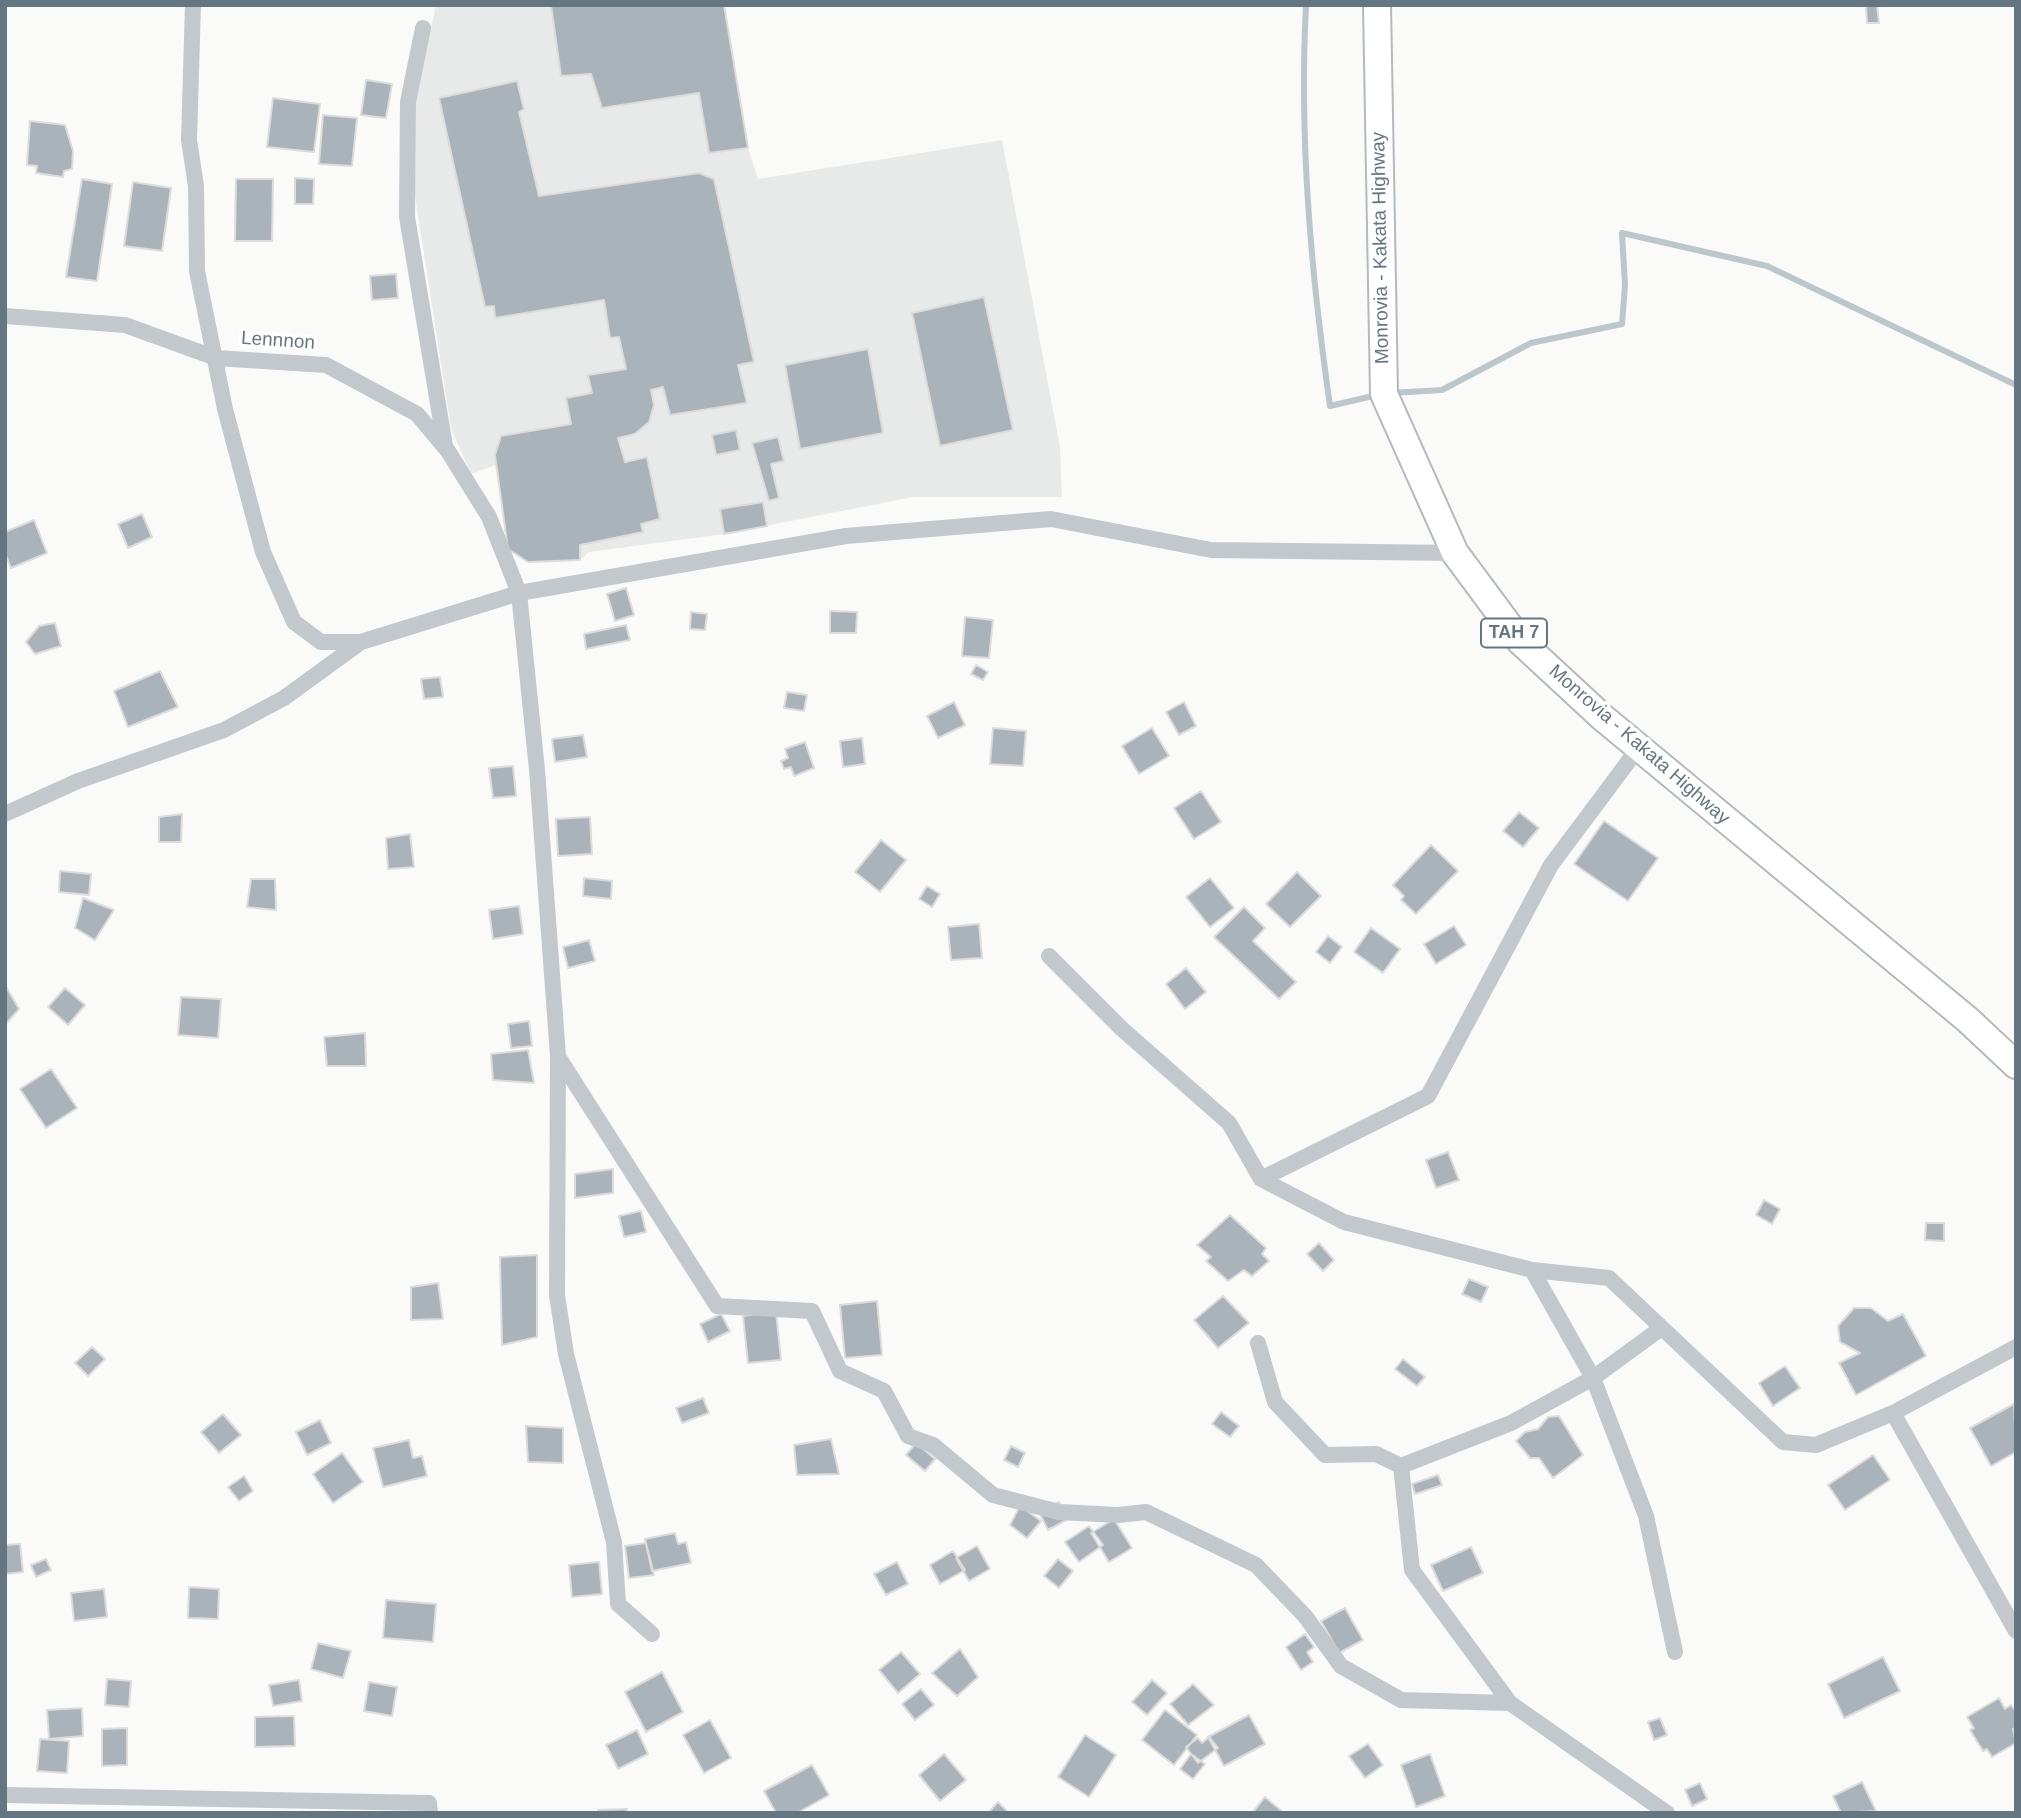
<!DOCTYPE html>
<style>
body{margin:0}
#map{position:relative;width:2021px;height:1818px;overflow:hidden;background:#fafaf8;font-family:Helvetica,sans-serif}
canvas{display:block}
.frame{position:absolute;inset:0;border:7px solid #657683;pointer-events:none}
</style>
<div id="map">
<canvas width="2021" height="1818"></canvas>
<div class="frame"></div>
</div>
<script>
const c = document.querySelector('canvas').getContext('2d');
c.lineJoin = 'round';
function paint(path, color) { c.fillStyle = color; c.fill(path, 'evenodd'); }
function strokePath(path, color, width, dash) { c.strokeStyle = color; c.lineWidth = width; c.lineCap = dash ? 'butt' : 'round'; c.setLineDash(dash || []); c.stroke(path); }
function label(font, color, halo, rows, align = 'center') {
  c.font = font + ' Helvetica,sans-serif'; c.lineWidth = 7; c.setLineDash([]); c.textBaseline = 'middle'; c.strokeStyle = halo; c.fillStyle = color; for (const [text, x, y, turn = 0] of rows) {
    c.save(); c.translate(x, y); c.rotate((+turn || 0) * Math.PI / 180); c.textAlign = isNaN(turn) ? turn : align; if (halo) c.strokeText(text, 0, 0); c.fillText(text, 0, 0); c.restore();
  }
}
paint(new Path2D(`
 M 436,5 L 724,5 L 748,148 L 758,179 L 1002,140 L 1060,447 L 1062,497 L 913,497 L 724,534 L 589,552 L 580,560 L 528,562 L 508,549 L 496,465 L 471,474 L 451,428 L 415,196 L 416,93 Z`), '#e8e9e9');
strokePath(new Path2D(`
 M 1306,5 C 1299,140 1311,273 1330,406 L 1377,395
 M 1391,393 L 1442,390 L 1531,343 L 1622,324 L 1625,285 L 1622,233 L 1767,266 L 2016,385`), '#bbc7cb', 6);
const building = new Path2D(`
 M 551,5 L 724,5 L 748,148 L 709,153 L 699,93 L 602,108 L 591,74 L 561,76 Z
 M 1866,5 L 1877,5 L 1879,23 L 1867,23 Z
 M 366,80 L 392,84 L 386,118 L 361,115 Z
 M 517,81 L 524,109 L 519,112 L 539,196 L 699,173 L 714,179 L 754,362 L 738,365 L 747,403 L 670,415 L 663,387 L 651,390 L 654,405 L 649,422 L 635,434 L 618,438 L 625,462 L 647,457 L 660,519 L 641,524 L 643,532 L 580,545 L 580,560 L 528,562 L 508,549 L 495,455 L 501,436 L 571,424 L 566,398 L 592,393 L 588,375 L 626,369 L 619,337 L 610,338 L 604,300 L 495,318 L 494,306 L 485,307 L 439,98 Z
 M 273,98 L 320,104 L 314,152 L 267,147 Z
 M 323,115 L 357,118 L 352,166 L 319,164 Z
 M 30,121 L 65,125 L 73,151 L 72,169 L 64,171 L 63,177 L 36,173 L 37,166 L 27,165 Z
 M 295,178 L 314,179 L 313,204 L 295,204 Z
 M 82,179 L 112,184 L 97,281 L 66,277 Z
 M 236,179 L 273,179 L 272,241 L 235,241 Z
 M 133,182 L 171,188 L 162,251 L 124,246 Z
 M 396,274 L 398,298 L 372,300 L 370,276 Z
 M 984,297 L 1013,430 L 940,446 L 912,313 Z
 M 868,349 L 883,433 L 800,449 L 785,365 Z
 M 736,430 L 740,450 L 716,455 L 712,435 Z
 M 778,437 L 784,461 L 771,464 L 779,498 L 769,501 L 752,443 Z
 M 763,502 L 767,526 L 724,534 L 720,509 Z
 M 142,514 L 152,537 L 128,548 L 118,524 Z
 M 34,520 L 47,553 L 11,568 L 5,553 L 5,532 Z
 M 626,588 L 634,615 L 615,621 L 607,594 Z
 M 830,611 L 857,612 L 856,633 L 830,633 Z
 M 691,612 L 707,614 L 705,630 L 690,629 Z
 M 965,617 L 993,620 L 989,658 L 962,656 Z
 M 55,623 L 61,646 L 35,654 L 26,642 L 39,626 Z
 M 626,625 L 630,640 L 586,649 L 584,634 Z
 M 976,665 L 988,672 L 983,680 L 971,674 Z
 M 160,671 L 178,707 L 128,727 L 114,691 Z
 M 440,677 L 443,697 L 424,699 L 421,679 Z
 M 787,692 L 807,695 L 804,711 L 784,708 Z
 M 954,702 L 965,725 L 938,738 L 927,716 Z
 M 1184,702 L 1196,726 L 1179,735 L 1166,712 Z
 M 993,728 L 1026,731 L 1023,766 L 990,764 Z
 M 1152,728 L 1169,756 L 1139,774 L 1122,746 Z
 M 583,735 L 587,757 L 555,762 L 552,739 Z
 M 862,738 L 865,764 L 843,767 L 840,741 Z
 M 805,742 L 814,768 L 794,776 L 791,767 L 784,769 L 781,761 L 788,758 L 785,749 Z
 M 513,766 L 516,796 L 493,798 L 489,768 Z
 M 1201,791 L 1221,822 L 1194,839 L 1174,808 Z
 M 1519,812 L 1539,828 L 1523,847 L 1503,831 Z
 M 182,814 L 181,842 L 159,842 L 159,817 Z
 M 590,817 L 592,854 L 558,856 L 556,819 Z
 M 1604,821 L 1658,858 L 1628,901 L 1574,864 Z
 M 410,834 L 414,867 L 388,869 L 386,838 Z
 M 881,840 L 906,860 L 880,892 L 855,872 Z
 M 1431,845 L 1458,871 L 1416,914 L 1401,900 L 1404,896 L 1393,885 Z
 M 60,871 L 91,874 L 89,895 L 59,892 Z
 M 1297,872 L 1321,896 L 1290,927 L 1266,904 Z
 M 584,878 L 612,881 L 611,899 L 583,896 Z
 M 1210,878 L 1234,908 L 1210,927 L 1186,897 Z
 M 251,879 L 275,879 L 276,910 L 247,907 Z
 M 927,886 L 940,894 L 932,907 L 919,899 Z
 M 83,898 L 114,910 L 95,940 L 75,928 Z
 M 519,906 L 523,934 L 493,939 L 489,910 Z
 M 1244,907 L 1265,928 L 1253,941 L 1296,982 L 1279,999 L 1214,937 Z
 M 979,924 L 982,958 L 951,960 L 948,927 Z
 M 1454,926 L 1466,945 L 1436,964 L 1424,944 Z
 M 1371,928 L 1400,949 L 1383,973 L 1354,952 Z
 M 1328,936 L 1342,947 L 1330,963 L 1316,952 Z
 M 589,940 L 595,961 L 568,968 L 563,947 Z
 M 1186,968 L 1206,992 L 1185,1009 L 1166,984 Z
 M 5,985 L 19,1009 L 5,1025 Z
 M 65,988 L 85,1005 L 68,1025 L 48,1007 Z
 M 181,997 L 221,999 L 218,1038 L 178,1035 Z
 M 529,1021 L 532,1046 L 511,1048 L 508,1024 Z
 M 365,1033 L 366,1066 L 327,1066 L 324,1037 Z
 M 528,1050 L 534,1083 L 493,1080 L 491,1054 Z
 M 51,1069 L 77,1108 L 46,1128 L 20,1089 Z
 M 1448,1152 L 1459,1180 L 1436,1188 L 1426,1160 Z
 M 613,1169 L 613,1193 L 575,1198 L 575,1174 Z
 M 1764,1200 L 1780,1209 L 1772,1224 L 1756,1215 Z
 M 641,1211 L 646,1232 L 624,1237 L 619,1216 Z
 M 1230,1215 L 1266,1248 L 1262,1254 L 1269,1261 L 1252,1276 L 1244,1270 L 1228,1281 L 1206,1261 L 1211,1257 L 1197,1245 Z
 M 1926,1223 L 1944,1223 L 1944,1241 L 1925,1240 Z
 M 1319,1243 L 1334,1260 L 1323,1271 L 1307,1254 Z
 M 537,1255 L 537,1337 L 502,1345 L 500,1257 Z
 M 1469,1279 L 1488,1287 L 1481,1302 L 1462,1294 Z
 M 438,1283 L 443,1319 L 411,1320 L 411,1287 Z
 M 1223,1296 L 1249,1323 L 1218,1348 L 1194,1320 Z
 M 877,1301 L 882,1355 L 845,1358 L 840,1305 Z
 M 1854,1308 L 1871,1308 L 1888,1321 L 1903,1314 L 1926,1356 L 1856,1395 L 1839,1363 L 1860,1353 L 1840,1342 L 1838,1326 Z
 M 776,1312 L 781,1360 L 748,1363 L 743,1316 Z
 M 721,1314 L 730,1331 L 708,1342 L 700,1324 Z
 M 92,1347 L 105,1359 L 88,1376 L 75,1363 Z
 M 1403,1359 L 1425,1377 L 1417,1386 L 1395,1369 Z
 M 1785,1366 L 1800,1388 L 1773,1406 L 1759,1383 Z
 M 703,1398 L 709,1413 L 682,1423 L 676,1408 Z
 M 2014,1404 L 2016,1452 L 1991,1466 L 1970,1428 Z
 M 1221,1412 L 1239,1426 L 1230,1437 L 1212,1424 Z
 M 223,1414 L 241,1435 L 219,1453 L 201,1432 Z
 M 1559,1416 L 1583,1455 L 1553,1478 L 1539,1458 L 1530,1458 L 1516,1441 L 1525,1432 L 1538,1429 L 1548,1417 Z
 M 320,1420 L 331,1443 L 307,1455 L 296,1432 Z
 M 526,1426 L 563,1428 L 563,1463 L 528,1462 Z
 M 831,1439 L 839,1474 L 797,1475 L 794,1445 Z
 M 409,1440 L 413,1458 L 422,1456 L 427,1476 L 383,1487 L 373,1448 Z
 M 916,1443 L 935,1459 L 925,1471 L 906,1455 Z
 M 1011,1446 L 1025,1453 L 1018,1467 L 1004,1460 Z
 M 342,1453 L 363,1482 L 333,1503 L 313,1474 Z
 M 1873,1455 L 1890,1480 L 1845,1510 L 1828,1485 Z
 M 1438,1475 L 1442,1485 L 1415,1494 L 1412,1484 Z
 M 244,1476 L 253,1491 L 239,1501 L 228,1487 Z
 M 1059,1502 L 1068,1519 L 1048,1530 L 1039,1512 Z
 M 1020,1506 L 1041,1521 L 1027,1538 L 1010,1525 Z
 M 1114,1519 L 1132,1548 L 1109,1562 L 1091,1533 Z
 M 1089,1526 L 1103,1545 L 1079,1562 L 1065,1542 Z
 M 675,1533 L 678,1544 L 686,1542 L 691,1563 L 652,1571 L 645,1539 Z
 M 646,1543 L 654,1575 L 629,1578 L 625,1546 Z
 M 20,1544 L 23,1572 L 5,1574 L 5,1545 Z
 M 977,1546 L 990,1569 L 969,1581 L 956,1558 Z
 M 1471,1547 L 1483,1573 L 1443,1591 L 1431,1565 Z
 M 953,1551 L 965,1570 L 940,1584 L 930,1565 Z
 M 46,1559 L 51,1570 L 36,1577 L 31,1565 Z
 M 1058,1559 L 1073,1571 L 1059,1588 L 1044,1576 Z
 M 599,1562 L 602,1594 L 572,1597 L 569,1565 Z
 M 897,1562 L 908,1584 L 886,1595 L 874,1574 Z
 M 189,1587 L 219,1589 L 218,1619 L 188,1618 Z
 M 104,1589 L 107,1617 L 74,1621 L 71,1593 Z
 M 386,1600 L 436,1604 L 433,1642 L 383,1638 Z
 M 1345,1608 L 1363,1640 L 1339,1653 L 1321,1621 Z
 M 1305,1634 L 1314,1647 L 1307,1652 L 1313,1662 L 1301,1670 L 1286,1647 Z
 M 318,1643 L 351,1651 L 343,1678 L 311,1669 Z
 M 960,1649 L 978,1677 L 957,1696 L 932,1673 Z
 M 901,1652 L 920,1674 L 898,1693 L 879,1670 Z
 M 1883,1657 L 1900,1691 L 1844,1718 L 1828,1684 Z
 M 662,1672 L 683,1712 L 646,1732 L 625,1692 Z
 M 107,1679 L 131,1681 L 129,1707 L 105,1705 Z
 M 299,1680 L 302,1701 L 273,1706 L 269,1685 Z
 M 1152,1680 L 1167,1693 L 1147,1715 L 1132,1702 Z
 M 369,1682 L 397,1687 L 392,1716 L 364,1711 Z
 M 1193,1684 L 1214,1705 L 1188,1725 L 1170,1704 Z
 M 921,1689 L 934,1705 L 915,1720 L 902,1704 Z
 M 1999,1698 L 2005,1709 L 2011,1705 L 2016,1712 L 2016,1727 L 2013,1729 L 2016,1743 L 1992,1757 L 1987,1749 L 1983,1751 L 1970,1730 L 1974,1728 L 1967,1717 Z
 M 82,1708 L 83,1736 L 49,1739 L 47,1710 Z
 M 1165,1710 L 1197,1735 L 1174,1765 L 1142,1740 Z
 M 1249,1715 L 1265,1744 L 1224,1766 L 1208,1737 Z
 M 294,1716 L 295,1746 L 255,1747 L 255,1717 Z
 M 1660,1718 L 1667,1735 L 1654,1740 L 1648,1722 Z
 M 710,1720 L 731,1758 L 704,1773 L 683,1735 Z
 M 127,1728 L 127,1765 L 102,1766 L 102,1729 Z
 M 637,1730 L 648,1754 L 618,1769 L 606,1745 Z
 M 1085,1735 L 1116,1755 L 1089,1797 L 1058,1777 Z
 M 1209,1737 L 1218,1748 L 1198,1763 L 1186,1747 L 1198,1738 L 1202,1743 Z
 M 40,1739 L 69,1741 L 67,1773 L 37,1771 Z
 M 1368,1744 L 1383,1765 L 1365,1778 L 1349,1756 Z
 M 944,1754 L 966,1780 L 940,1801 L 919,1775 Z
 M 1191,1754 L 1205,1764 L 1193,1779 L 1180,1769 Z
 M 1430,1754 L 1445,1796 L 1416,1807 L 1401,1765 Z
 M 812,1765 L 829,1795 L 797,1813 L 776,1813 L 764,1791 Z
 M 1862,1782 L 1876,1811 L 1841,1813 L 1833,1796 Z
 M 1700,1783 L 1707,1799 L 1692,1806 L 1685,1790 Z
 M 1265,1797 L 1284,1813 L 1252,1813 Z
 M 998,1802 L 1009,1813 L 988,1813 Z
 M 627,1809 L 627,1813 L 598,1813 L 598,1810 Z`);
paint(building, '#aab3b9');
strokePath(building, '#dcdcda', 2);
const trunk = new Path2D(`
 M 1377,5 L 1384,394 L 1455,553 L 1521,642 L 1602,717 L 1968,1020 L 2016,1065`);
strokePath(trunk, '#b4b9bd', 30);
strokePath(new Path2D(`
 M 193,5 L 189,140 L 196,186 L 197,271 L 225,409 L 263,552 L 294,622 L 321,642 L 361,642 L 519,593 L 846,536 L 1051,519 L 1211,550 L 1455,553
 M 423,28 L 408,102 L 407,217 L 445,446
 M 5,316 L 125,325 L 216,358 L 326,365 L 417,414 L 448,451 L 489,517 L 519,593 L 537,770 L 558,1056 L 557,1295 L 566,1354 L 614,1542 L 618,1604 L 652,1634
 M 5,814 L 78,781 L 224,730 L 284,698 L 361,642
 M 1049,956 L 1122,1029 L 1229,1123 L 1261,1179 L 1344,1222 L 1532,1270 L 1609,1278 L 1783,1442 L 1816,1445 L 1893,1413 L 2016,1347
 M 559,1058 L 717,1306 L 812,1311 L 840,1371 L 884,1391 L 908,1436 L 933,1445 L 993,1495 L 1059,1512 L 1118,1515 L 1146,1512 L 1256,1565 L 1305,1616 L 1341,1666 L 1401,1700 L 1510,1703
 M 1261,1179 L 1428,1096 L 1551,865 L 1640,746
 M 1532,1270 L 1593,1378 L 1646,1516 L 1675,1652
 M 1258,1343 L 1275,1402 L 1325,1455 L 1376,1454 L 1401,1466 L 1412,1570 L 1510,1703 L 1667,1813
 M 1893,1413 L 2016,1631
 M 1401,1466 L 1511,1423 L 1593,1378 L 1660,1329
 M 5,1795 L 429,1803 L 430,1813`), '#c3c8cc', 16);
strokePath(trunk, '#fff', 26);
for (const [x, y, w] of [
 [1514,633,66]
]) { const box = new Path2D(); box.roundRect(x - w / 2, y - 14.5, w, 29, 5); c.fillStyle = '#fff'; c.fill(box); strokePath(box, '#657683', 2); }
label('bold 18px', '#657683', null, [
 ["TAH 7",1514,633]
]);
label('19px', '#657683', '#fff', [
 ["Monrovia - Kakata Highway",1381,248,-91],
 ["Lennnon",278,341,4],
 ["Monrovia - Kakata Highway",1639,745,41]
]);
</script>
